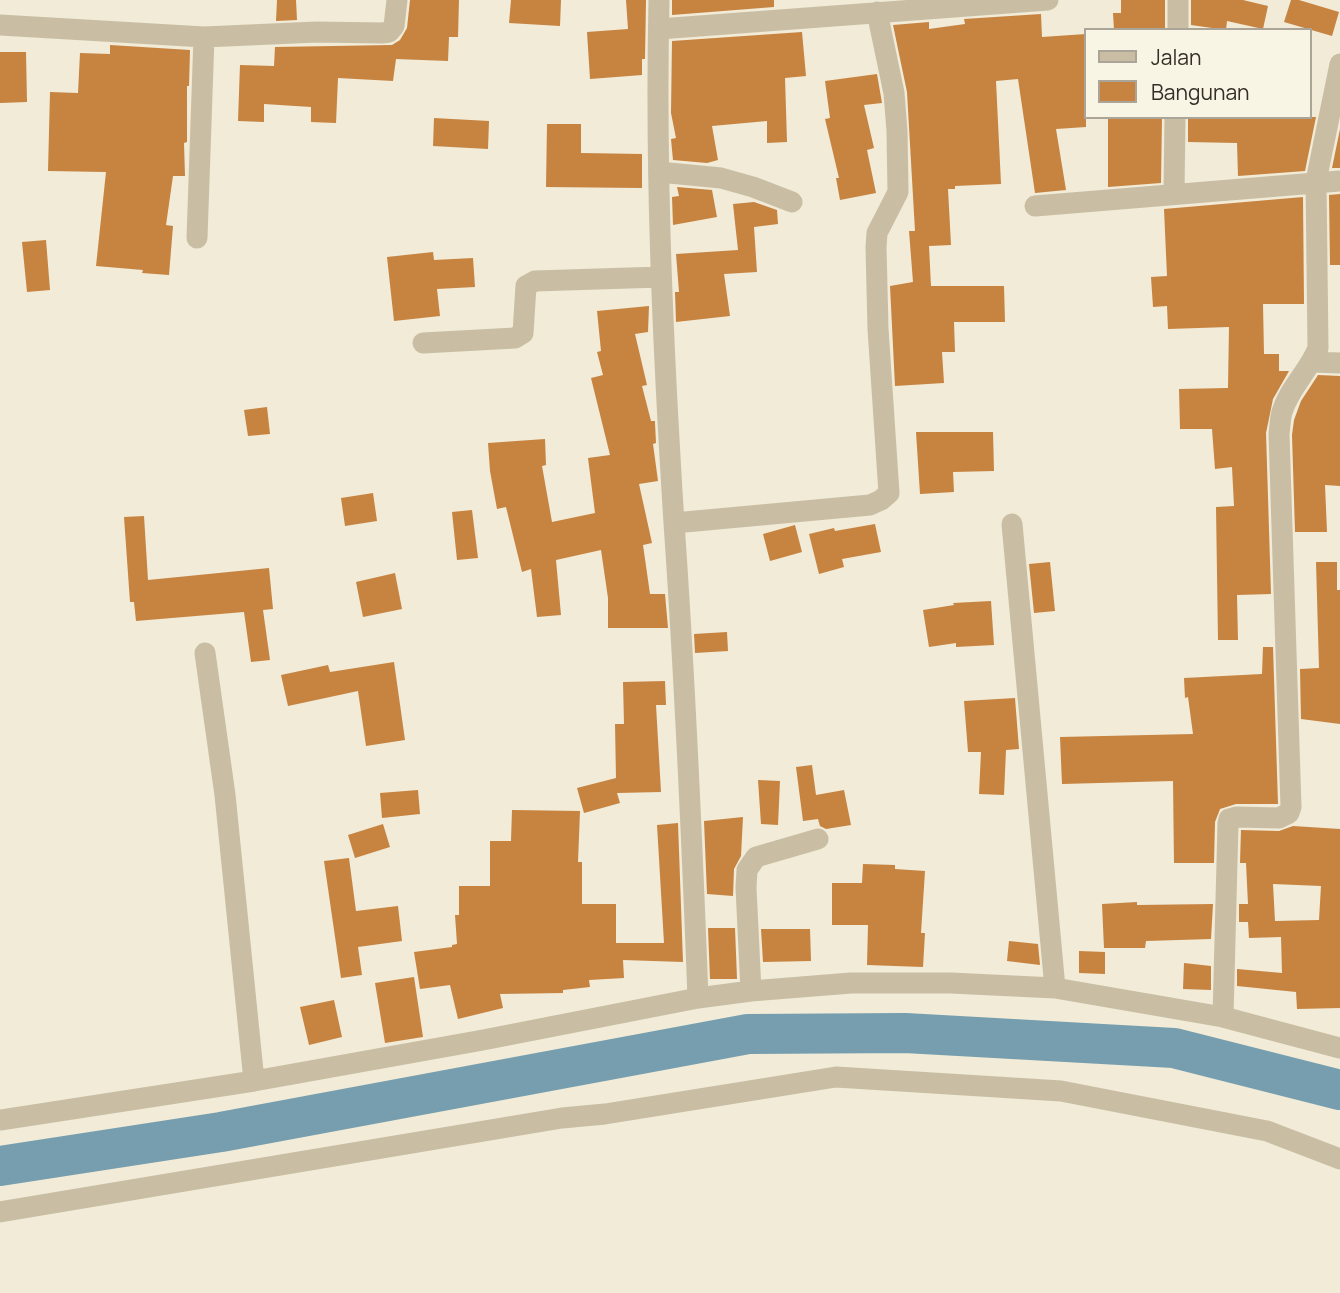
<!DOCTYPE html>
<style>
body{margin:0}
#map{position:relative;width:1340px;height:1293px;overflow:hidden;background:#f1ebd7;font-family:Manrope,sans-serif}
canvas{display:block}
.legend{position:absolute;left:1084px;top:28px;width:228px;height:91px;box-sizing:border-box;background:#f9f5e4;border:2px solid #aaa598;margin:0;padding:9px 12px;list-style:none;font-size:21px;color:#342e26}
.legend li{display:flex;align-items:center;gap:14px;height:35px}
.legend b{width:35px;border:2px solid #aaa598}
</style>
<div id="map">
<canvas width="1340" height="1293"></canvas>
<ul class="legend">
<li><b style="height:9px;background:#c9bea4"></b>Jalan</li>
<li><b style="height:19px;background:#c78340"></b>Bangunan</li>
</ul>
</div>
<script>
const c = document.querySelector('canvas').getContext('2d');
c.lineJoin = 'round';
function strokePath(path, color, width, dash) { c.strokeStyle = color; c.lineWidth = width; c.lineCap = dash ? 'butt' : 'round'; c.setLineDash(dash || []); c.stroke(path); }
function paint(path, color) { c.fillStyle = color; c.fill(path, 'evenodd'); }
strokePath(new Path2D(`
 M 0,1166 L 221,1132 L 748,1034 L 905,1033 L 1174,1048 L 1340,1090`), '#769eae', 40);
paint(new Path2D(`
 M 277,0 L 296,0 L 297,20 L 276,21 Z
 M 410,0 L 459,0 L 458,37 L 449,37 L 448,61 L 396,59 L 393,81 L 338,78 L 336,123 L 311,122 L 311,107 L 264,104 L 264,122 L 238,121 L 240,65 L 274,66 L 275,47 L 392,45 L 400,40 L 407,28 Z
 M 511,0 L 561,0 L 560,26 L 509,23 Z
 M 626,0 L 646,0 L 645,59 L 642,59 L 642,75 L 590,79 L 587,32 L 628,29 Z
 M 672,0 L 774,0 L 774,7 L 672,15 Z
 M 1121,0 L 1165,0 L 1165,30 L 1114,30 L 1113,13 L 1121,13 Z
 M 1191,0 L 1243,0 L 1268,6 L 1263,29 L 1227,21 L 1226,30 L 1191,25 Z
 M 1291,0 L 1299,0 L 1339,12 L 1332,36 L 1284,22 Z
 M 1041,14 L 1042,37 L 1086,34 L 1086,127 L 1056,129 L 1066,190 L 1035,193 L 1018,79 L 996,81 L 1001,184 L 955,186 L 955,189 L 948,189 L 951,245 L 929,246 L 931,286 L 1004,286 L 1005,322 L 954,322 L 955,352 L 942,352 L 944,383 L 895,386 L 890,286 L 913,282 L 909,231 L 915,231 L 907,92 L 893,25 L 929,22 L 929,29 L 965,24 L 964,19 Z
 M 802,32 L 806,76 L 785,78 L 787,142 L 767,143 L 767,121 L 712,126 L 718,160 L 707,163 L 673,160 L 671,139 L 676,138 L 671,113 L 672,41 Z
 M 110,45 L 190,50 L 189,86 L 187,86 L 187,142 L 184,143 L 185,176 L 173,176 L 166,225 L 173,226 L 169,275 L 142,273 L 143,270 L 96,266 L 106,172 L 48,171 L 50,92 L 78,93 L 80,53 L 110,54 Z
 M 0,52 L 26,52 L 27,102 L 0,103 Z
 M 877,74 L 882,103 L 864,105 L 874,148 L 867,150 L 876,193 L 840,200 L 836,178 L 839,178 L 825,119 L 830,118 L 825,81 Z
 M 1108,117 L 1162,117 L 1161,183 L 1108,187 Z
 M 1188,117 L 1316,117 L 1305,171 L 1238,176 L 1237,143 L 1188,142 Z
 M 434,118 L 489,121 L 488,149 L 433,146 Z
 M 547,124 L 581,124 L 581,153 L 642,154 L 642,188 L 546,187 Z
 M 1340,129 L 1340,168 L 1332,168 Z
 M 677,187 L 712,190 L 717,217 L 673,225 L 672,197 L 679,196 Z
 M 1340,194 L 1340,265 L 1330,265 L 1329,195 Z
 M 1303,197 L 1304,304 L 1263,304 L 1264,354 L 1279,354 L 1279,371 L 1289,371 L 1273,399 L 1266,433 L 1271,594 L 1237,595 L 1238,640 L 1218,640 L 1216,507 L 1234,506 L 1232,467 L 1215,469 L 1212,429 L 1180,429 L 1179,389 L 1228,388 L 1229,327 L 1168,329 L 1167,306 L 1153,307 L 1151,277 L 1167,276 L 1164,209 Z
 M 754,202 L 777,210 L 778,224 L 754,227 L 757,272 L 724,274 L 730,316 L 676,322 L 675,292 L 679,292 L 676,254 L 738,250 L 733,204 Z
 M 46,240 L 50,290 L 27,292 L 22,242 Z
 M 433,252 L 434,260 L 473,258 L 475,287 L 437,289 L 440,316 L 394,321 L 387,257 Z
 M 649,306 L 648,332 L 635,334 L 647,385 L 642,386 L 651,421 L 655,421 L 655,423 L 656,443 L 653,444 L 658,481 L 639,484 L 652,543 L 643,545 L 650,594 L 665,594 L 668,628 L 608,628 L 608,598 L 601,550 L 556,560 L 561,615 L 537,617 L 531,569 L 522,572 L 506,507 L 497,509 L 490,471 L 488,443 L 545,439 L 546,465 L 542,466 L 552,522 L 595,513 L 588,458 L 610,455 L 591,378 L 603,375 L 597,352 L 601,351 L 597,311 Z
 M 1318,375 L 1340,376 L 1340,486 L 1325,485 L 1327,532 L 1295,532 L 1292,435 L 1294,420 L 1301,401 Z
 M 267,407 L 270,434 L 248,436 L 244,410 Z
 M 916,432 L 993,432 L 994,471 L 953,472 L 954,492 L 920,494 Z
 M 373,493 L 377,521 L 345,526 L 341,498 Z
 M 472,510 L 478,558 L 457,560 L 452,512 Z
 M 144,516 L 148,580 L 269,568 L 273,609 L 263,610 L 270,660 L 251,662 L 244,612 L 136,621 L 134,602 L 130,602 L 124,517 Z
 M 875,524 L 881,552 L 842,559 L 844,567 L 819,574 L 809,534 L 834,528 L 835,531 Z
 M 795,525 L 802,552 L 770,561 L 763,534 Z
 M 1050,562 L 1055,611 L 1034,613 L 1029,564 Z
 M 1316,562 L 1337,562 L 1337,590 L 1340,590 L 1340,724 L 1301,719 L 1300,669 L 1319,668 Z
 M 395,573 L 402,609 L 363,617 L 356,582 Z
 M 991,601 L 994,645 L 956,647 L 956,643 L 929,647 L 923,610 L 954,605 L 953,603 Z
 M 727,632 L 728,651 L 695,653 L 694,634 Z
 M 1263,647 L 1273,647 L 1278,804 L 1236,804 L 1220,809 L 1215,822 L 1214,863 L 1174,863 L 1173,781 L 1062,784 L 1060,737 L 1193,734 L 1188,697 L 1185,698 L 1184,678 L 1262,674 Z
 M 394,662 L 405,740 L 366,746 L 358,691 L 288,706 L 281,675 L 328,665 L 330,672 Z
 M 665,681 L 666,705 L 656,705 L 661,792 L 617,793 L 620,803 L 584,813 L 577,788 L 616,778 L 615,724 L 624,724 L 623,682 Z
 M 1015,698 L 1019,749 L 1006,750 L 1004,795 L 979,794 L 981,752 L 968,752 L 964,701 Z
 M 812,765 L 816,795 L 844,790 L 851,825 L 826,829 L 820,826 L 818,819 L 803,821 L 796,767 Z
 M 758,780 L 780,781 L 778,825 L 761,824 Z
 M 418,790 L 420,814 L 382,818 L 380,793 Z
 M 512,810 L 580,811 L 578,862 L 582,862 L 582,904 L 616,904 L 616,943 L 664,943 L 657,825 L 678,823 L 683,962 L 623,960 L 624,978 L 589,980 L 590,987 L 563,990 L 563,993 L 500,994 L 503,1008 L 458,1019 L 450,985 L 420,989 L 414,952 L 452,947 L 452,945 L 457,944 L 455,915 L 459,915 L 459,886 L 490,886 L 490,841 L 511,841 Z
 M 743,817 L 741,856 L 734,869 L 733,896 L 707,894 L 704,821 Z
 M 383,824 L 390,847 L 355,858 L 348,835 Z
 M 1293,826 L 1340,829 L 1340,1008 L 1297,1009 L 1296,992 L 1237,986 L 1237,969 L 1282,973 L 1281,937 L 1249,938 L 1248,922 L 1239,922 L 1239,904 L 1248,904 L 1246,863 L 1240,863 L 1241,830 L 1279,831 ZM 1273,884 L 1321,886 L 1319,920 L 1275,921 Z
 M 349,858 L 356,911 L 398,906 L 402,941 L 358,947 L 362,975 L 341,978 L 324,861 Z
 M 863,864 L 895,865 L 895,869 L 925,871 L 921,933 L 925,933 L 923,967 L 867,965 L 868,925 L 832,925 L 832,883 L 862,883 Z
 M 1137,902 L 1137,905 L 1213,904 L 1211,939 L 1146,941 L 1145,948 L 1104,948 L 1102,904 Z
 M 708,928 L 735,928 L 737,979 L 710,979 Z
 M 761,929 L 810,929 L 811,961 L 763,962 Z
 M 1009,941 L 1038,944 L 1040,965 L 1007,961 Z
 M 1079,951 L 1105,952 L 1105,974 L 1079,973 Z
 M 1184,963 L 1211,966 L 1211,990 L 1183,989 Z
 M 414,977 L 423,1037 L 385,1043 L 375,983 Z
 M 334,1000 L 342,1037 L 309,1045 L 300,1007 Z`), '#c78340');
strokePath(new Path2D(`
 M 659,0 C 655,174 663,349 674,523 C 685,681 692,839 698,998
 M 1178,0 L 1178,30
 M 0,25 L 204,37 L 317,32 L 382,33 L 389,32 L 394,26 L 397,0
 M 659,29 L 1048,0
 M 659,172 L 721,178 L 753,187 L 792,202
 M 1174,194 L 1175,117
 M 1035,206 L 1340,181
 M 197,238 L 204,37
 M 423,343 L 515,338 L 523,333 L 526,286 L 535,281 L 661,277
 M 1312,362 L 1340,363
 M 674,523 L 870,505 L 881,500 L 889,493 L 878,329 L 876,247 L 877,233 L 898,192 L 897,131 L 894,93 L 877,12
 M 1012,524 L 1055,988
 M 205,653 L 225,795 L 254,1081
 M 751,991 L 746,888 L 747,870 L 756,857 L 818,839
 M 1223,1017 L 1228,823 L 1229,819 L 1236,817 L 1279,818 L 1289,813 L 1291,807 L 1279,434 C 1280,427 1280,419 1282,412 C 1289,388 1309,371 1318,348 L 1316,181 L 1340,64
 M 0,1120 L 254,1081 L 483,1040 L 698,998 L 751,991 L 851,983 L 951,983 L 1055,988 L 1223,1017 L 1340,1048
 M 0,1212 L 562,1118 L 605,1114 L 836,1077 L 1061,1091 L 1267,1131 L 1340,1159`), '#c9bea4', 21);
</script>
